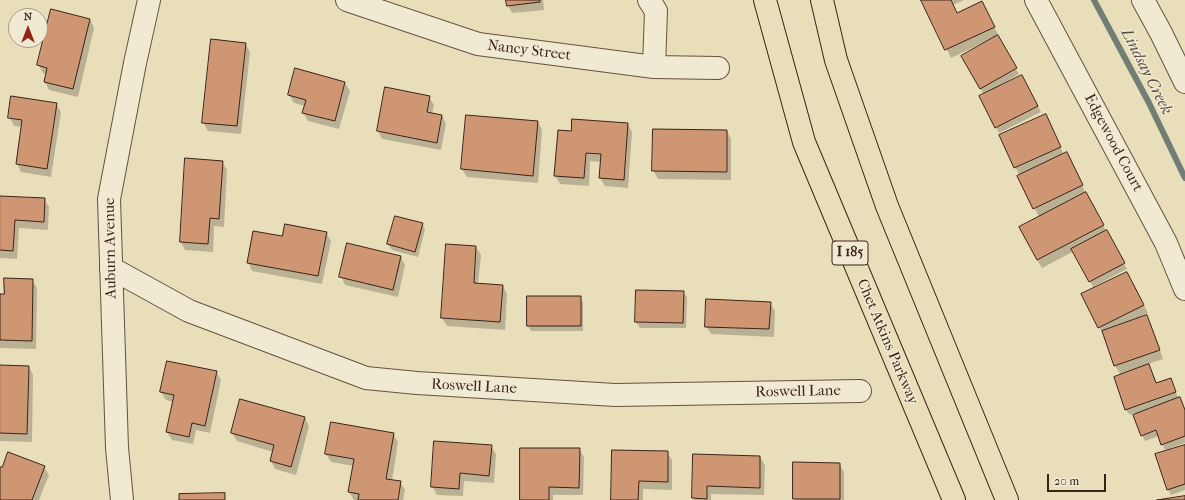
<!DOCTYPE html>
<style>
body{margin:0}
#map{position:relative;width:1185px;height:500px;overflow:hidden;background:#e9deba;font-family:"IM FELL French Canon",serif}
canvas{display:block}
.north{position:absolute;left:8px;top:8px;width:40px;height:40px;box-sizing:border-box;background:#f1ead2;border:1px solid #a89a88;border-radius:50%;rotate:0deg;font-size:11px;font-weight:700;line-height:16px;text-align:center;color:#3b2219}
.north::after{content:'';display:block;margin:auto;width:14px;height:18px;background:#8f2418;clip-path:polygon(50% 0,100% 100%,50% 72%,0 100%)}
.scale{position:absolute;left:1047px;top:474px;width:59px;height:18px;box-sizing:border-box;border:2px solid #3b2219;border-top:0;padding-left:5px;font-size:12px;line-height:14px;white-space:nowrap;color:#3b2219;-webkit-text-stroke:3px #f1ead2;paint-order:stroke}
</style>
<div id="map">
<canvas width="1185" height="500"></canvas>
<div class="north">N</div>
<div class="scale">20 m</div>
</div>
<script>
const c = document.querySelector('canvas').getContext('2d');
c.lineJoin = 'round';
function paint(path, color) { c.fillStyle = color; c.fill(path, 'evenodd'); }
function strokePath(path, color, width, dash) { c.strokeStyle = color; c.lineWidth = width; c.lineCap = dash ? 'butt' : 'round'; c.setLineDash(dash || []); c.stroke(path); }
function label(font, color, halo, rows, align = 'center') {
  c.font = font + ' "IM FELL French Canon",serif'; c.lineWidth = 3; c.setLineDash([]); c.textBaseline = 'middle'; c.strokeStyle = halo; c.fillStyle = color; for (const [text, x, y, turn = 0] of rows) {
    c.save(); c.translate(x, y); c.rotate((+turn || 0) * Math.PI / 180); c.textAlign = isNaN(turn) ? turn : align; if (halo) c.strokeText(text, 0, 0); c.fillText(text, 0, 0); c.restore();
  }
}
paint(new Path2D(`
 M 507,0 L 543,0 L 544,10 L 512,13 L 508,5 Z
 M 922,0 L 964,0 L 953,5 L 957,14 L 986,10 L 998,35 L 997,36 L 1019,74 L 999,86 L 999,87 L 1025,81 L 1041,112 L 999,133 L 981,97 L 984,95 L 963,56 L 993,39 L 993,38 L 951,58 Z
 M 90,19 L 94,28 L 78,97 L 49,90 L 45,82 L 47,74 L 43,73 L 38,65 Z
 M 245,43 L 250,52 L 241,134 L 208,131 L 203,122 Z
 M 296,69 L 345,83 L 350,91 L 339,129 L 308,121 L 303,112 L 305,106 L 294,103 L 289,95 Z
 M 429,97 L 434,105 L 432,114 L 442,115 L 446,124 L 441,150 L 382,139 L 378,131 Z
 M 56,104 L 61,112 L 51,177 L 21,172 L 17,164 L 22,127 L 14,126 L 10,118 Z
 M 1046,116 L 1064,155 L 1071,162 L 1086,194 L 1127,269 L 1093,287 L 1074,251 L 1042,268 L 1037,260 L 1039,217 L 1019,177 L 1020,176 L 1015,167 Z
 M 538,122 L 542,130 L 538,183 L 467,177 L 462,169 Z
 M 628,124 L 632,132 L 628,188 L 605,186 L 600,178 L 601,162 L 590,161 L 589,186 L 560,184 L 555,175 L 572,133 Z
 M 727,131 L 731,139 L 731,180 L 658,179 L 653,170 Z
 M 186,159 L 222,162 L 227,170 L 224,227 L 214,226 L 213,252 L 185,250 L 181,242 Z
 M 0,197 L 44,199 L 49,207 L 48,230 L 19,228 L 17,259 L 0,258 Z
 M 422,224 L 425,229 L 418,257 L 392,250 L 388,244 Z
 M 326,233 L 331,241 L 322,284 L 252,271 L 248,262 L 283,237 Z
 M 476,247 L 481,255 L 478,284 L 503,286 L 507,294 L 505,330 L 447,326 L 442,318 Z
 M 401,257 L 405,265 L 398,297 L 345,285 L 341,276 Z
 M 32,280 L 37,288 L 36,349 L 0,348 L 0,295 L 5,295 Z
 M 1132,281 L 1148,313 L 1139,318 L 1139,319 L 1146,316 L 1151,325 L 1163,359 L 1148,364 L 1152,371 L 1157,384 L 1170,379 L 1179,399 L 1180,399 L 1185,409 L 1185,443 L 1165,450 L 1159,436 L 1145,441 L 1142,435 L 1134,413 L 1130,415 L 1126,410 L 1115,377 L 1121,375 L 1115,366 L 1104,335 L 1099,327 Z
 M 637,291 L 683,292 L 687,297 L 686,328 L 640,328 L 636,322 Z
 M 580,297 L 583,303 L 583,331 L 531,331 L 528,326 Z
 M 770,303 L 775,311 L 774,337 L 711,334 L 706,326 Z
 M 0,366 L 29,367 L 33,375 L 32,442 L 0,441 Z
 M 216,372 L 221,380 L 210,433 L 196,430 L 193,444 L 172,440 L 167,432 L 173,402 L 166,400 L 161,392 Z
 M 305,418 L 309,426 L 296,475 L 275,469 L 271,461 L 273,452 L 237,441 L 232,433 Z
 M 393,434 L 398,442 L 392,481 L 400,482 L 405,490 L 403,500 L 354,500 L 349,492 L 354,466 L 331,462 L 326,454 Z
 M 491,446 L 496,454 L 494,483 L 464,481 L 463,496 L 437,495 L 432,486 Z
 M 1185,446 L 1185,490 L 1171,495 L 1168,489 Z
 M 579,449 L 584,457 L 583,495 L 553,495 L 553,500 L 521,500 Z
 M 667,452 L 672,460 L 672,490 L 643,489 L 643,500 L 612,500 Z
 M 694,455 L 760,457 L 765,465 L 764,495 L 711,494 L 711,500 L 695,500 L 693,498 Z
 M 839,464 L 844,472 L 844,500 L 795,500 L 794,499 Z
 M 44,467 L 49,475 L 39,500 L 0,500 L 0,468 Z`), '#0003');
strokePath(new Path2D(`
 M 1094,0 L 1149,103 L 1185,178`), '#727e75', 6);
const building = new Path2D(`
 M 506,0 L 540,0 L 540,2 L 507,6 Z
 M 921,0 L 951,0 L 957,13 L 982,1 L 995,27 L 945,50 Z
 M 51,9 L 90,19 L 73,89 L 44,82 L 47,68 L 37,65 Z
 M 998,35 L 1017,68 L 980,89 L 961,56 Z
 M 211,39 L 246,43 L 237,126 L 202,123 Z
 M 295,68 L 345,82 L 335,121 L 302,113 L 306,100 L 288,95 Z
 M 1022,75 L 1038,106 L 995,128 L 979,96 Z
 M 385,87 L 430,96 L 427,112 L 442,115 L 437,143 L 377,131 Z
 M 11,96 L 57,103 L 47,169 L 16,164 L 22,120 L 8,118 Z
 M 1046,114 L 1061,147 L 1014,168 L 999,135 Z
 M 466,115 L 538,121 L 533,176 L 461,169 Z
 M 572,119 L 628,123 L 624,180 L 599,178 L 601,154 L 586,153 L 584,178 L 554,176 L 558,130 L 571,131 Z
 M 653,129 L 727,130 L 727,172 L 652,171 Z
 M 1067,152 L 1083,185 L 1033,209 L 1017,176 Z
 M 185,158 L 223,161 L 219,219 L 210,218 L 208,244 L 180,242 Z
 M 1086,192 L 1104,225 L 1037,260 L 1019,227 Z
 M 0,196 L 45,198 L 44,222 L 15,220 L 13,251 L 0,250 Z
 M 395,216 L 423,223 L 415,252 L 387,244 Z
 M 285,224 L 327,232 L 318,276 L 247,263 L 253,231 L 282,236 Z
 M 1107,230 L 1125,263 L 1089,282 L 1071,249 Z
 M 347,243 L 401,256 L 393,290 L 339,277 Z
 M 446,244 L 476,246 L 474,283 L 503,285 L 500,322 L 441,318 Z
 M 1127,272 L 1144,305 L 1098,328 L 1081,294 Z
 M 4,278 L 33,279 L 32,341 L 0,340 L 0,294 L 4,294 Z
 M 636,290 L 684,291 L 683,323 L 635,322 Z
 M 527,296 L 581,296 L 581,326 L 527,326 Z
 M 706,299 L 771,302 L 769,329 L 705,327 Z
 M 1147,315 L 1160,350 L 1114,366 L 1102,331 Z
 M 167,361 L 217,371 L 205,426 L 192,423 L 189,437 L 166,432 L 174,395 L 160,392 Z
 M 1149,364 L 1156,383 L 1171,378 L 1176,392 L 1125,410 L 1114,377 Z
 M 0,365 L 29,366 L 27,434 L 0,433 Z
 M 1180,397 L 1185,410 L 1185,436 L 1161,445 L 1156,430 L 1141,436 L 1133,415 Z
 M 240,399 L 305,417 L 291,467 L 270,461 L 274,445 L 231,433 Z
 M 331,422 L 394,433 L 386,479 L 401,481 L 398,500 L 358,500 L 359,494 L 348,492 L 354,459 L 325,454 Z
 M 434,441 L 492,445 L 489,476 L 460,473 L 459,489 L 431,487 Z
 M 1185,445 L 1185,484 L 1167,490 L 1155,454 Z
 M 520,448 L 580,448 L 579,488 L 549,487 L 549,500 L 520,500 Z
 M 612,450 L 668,451 L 668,482 L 639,481 L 638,500 L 611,500 Z
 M 8,452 L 45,466 L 32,500 L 0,500 L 0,467 L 2,467 Z
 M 693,454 L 760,456 L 760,488 L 707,486 L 707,499 L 692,498 Z
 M 793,462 L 840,463 L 840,499 L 793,499 Z
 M 225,493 L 225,500 L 179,500 L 179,494 Z
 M 1185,496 L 1185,500 L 1157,500 Z`);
paint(building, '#cf9674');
strokePath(building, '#3b2219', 1);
const minor = new Path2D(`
 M 347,0 L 478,44 L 654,67 L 718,68
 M 649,0 L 656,11 L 654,67
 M 1036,0 L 1166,243 L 1185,289
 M 1143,0 L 1161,33 L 1185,82
 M 111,268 L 189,311 L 366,378 L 417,383 L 615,395 L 860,391`);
const tertiary = new Path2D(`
 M 122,500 L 117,448 L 109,199 L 135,63 L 149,0`);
const motorway = new Path2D(`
 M 765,0 L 804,142 L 954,500
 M 822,0 L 836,60 L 887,206 L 1007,500`);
strokePath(minor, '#665141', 24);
strokePath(tertiary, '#665141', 24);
strokePath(motorway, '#3b2219', 24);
strokePath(minor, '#f1ead2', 22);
strokePath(tertiary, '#f1ead2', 22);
strokePath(motorway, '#e9deba', 22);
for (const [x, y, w] of [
 [850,253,36]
]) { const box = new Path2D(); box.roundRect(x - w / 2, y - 12, w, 24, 3); c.fillStyle = '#f1ead2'; c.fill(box); strokePath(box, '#3b2219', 1); }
label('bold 14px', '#3b2219', null, [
 ["I 185",850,253]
]);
label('15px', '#3b2219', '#f1ead2', [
 ["Nancy Street",529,51,7],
 ["Edgewood Court",1113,143,62],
 ["Auburn Avenue",111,248,-91],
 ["Chet Atkins Parkway",887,342,67],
 ["Roswell Lane",474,387,3],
 ["Roswell Lane",798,392,-1]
]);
label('italic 16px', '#575047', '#f1ead2', [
 ["Lindsay Creek",1146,72,63]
]);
</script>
